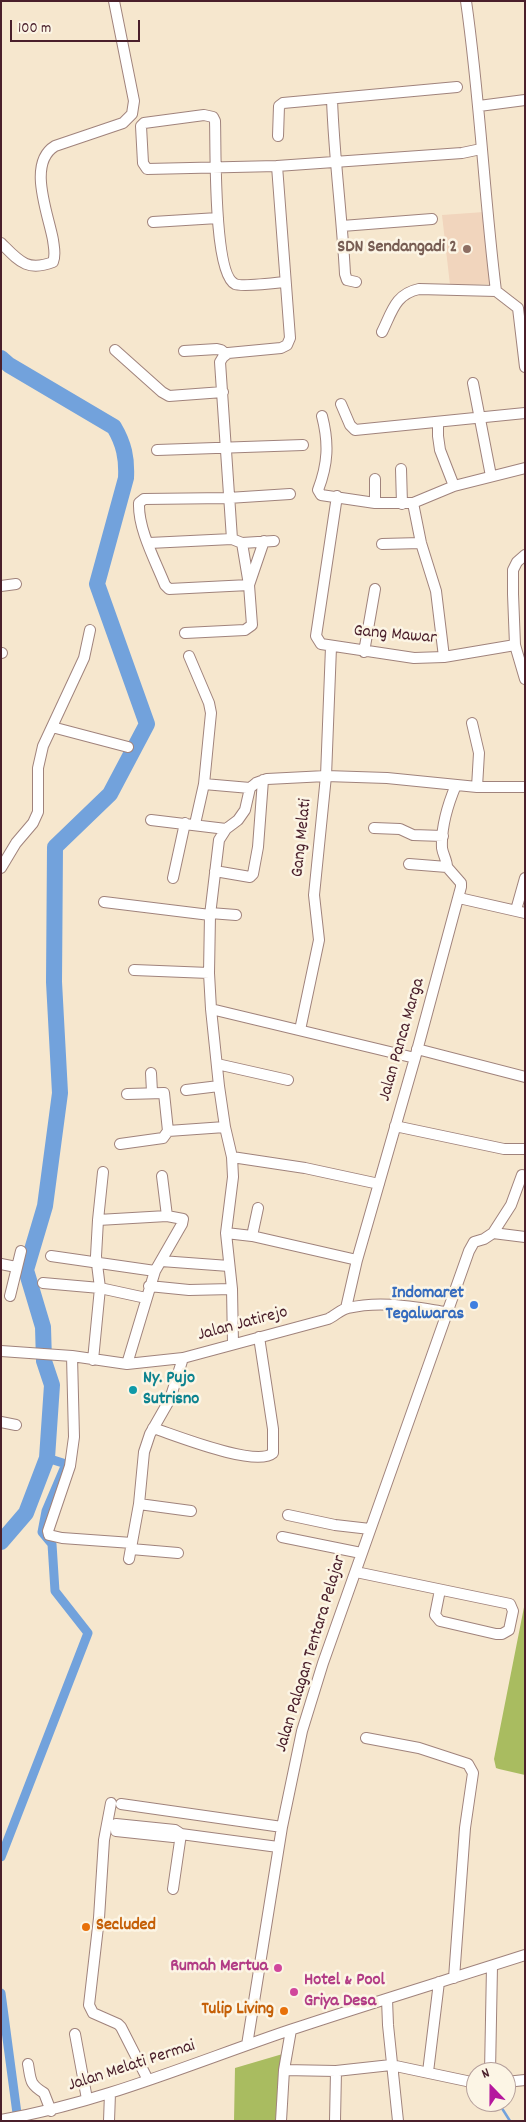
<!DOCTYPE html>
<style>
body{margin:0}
#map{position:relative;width:526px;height:2122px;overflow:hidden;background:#f6e7ce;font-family:Dekko,sans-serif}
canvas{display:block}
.frame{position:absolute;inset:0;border:2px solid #4a1f2b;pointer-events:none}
.north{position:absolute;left:466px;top:2062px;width:50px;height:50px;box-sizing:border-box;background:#fcf5e5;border:1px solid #b59f9b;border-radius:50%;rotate:338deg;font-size:14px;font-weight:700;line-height:20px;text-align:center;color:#4a1f2b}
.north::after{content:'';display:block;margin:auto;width:18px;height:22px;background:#b5179e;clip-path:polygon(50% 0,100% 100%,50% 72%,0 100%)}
.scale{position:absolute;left:10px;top:20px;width:130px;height:22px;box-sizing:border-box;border:2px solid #4a1f2b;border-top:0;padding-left:6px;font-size:15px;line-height:18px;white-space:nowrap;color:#4a1f2b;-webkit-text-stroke:4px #fcf5e5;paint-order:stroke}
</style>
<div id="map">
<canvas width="526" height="2122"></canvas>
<div class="frame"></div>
<div class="north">N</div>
<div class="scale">100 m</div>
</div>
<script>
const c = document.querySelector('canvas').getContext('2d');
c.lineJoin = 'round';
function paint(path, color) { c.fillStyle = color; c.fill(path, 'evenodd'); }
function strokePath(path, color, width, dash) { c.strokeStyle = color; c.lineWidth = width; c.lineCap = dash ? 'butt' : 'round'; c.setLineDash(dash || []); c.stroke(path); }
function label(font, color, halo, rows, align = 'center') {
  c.font = font + ' Dekko,sans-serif'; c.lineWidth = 5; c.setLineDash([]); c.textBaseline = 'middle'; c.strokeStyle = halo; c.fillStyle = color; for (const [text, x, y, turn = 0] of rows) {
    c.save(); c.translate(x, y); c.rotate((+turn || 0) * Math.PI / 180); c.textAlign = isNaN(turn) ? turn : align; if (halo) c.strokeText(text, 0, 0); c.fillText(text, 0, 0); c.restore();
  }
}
paint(new Path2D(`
 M 484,212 L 491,284 L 450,285 L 442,215 Z`), '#f1d5bd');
paint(new Path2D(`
 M 525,1602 L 525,1775 L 499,1769 L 496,1768 L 494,1759 Z
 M 286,2053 L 279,2121 L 234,2121 L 235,2068 Z`), '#a9bc60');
strokePath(new Path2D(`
 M 498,2102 L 510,2121`), '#72a2dc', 2.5);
strokePath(new Path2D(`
 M 1,1857 L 88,1633 L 55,1591 L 52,1544 L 42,1532 L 46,1511 L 66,1464 L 47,1458
 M 1,1993 L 18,2121`), '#72a2dc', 9);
strokePath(new Path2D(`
 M 1,358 L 9,365 L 114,427 C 124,444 127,458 126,478 L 97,584 L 147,724 L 110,794 L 55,847 L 54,982 L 60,1093 L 45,1206 L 26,1270 L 43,1327 L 44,1361 L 52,1385 L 47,1458 L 26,1513 L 1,1542`), '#72a2dc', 16);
const minor = new Path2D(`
 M 466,1 C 480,98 484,195 496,291 L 518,308
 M 332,99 C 334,158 342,215 345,274 L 347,280 L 356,282
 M 479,106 L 525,100
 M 278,136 L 279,106 L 283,103 L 457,87
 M 277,166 L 147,169 L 143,163 L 141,126 L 144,123 L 204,115 L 213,117 L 215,121 C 216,146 213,274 235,284 C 241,287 276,283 285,282
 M 153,222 L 218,218
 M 342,226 L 432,219
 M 1,243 C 19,261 27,272 53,262 C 56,255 54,248 53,240 C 48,213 27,163 55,146 L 123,123 L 132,114 L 134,101 L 114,1
 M 518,308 L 525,367
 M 382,332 C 392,312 395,294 419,289 L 496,291
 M 115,350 L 162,392 L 169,396 L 223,392
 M 184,351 L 217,349 L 221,350 L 226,354
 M 473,383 L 491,476
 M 341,404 L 350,425 L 355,430 L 525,413
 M 322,416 C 329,443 328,464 318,490 L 321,495 L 375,503 L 413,503 L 454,486 L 525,468
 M 438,422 L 438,436 L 440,450 L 454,486
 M 157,450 L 303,445
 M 401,469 L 402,504
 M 337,496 L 316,636 L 321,644 L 414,658 L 444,657 L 515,645
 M 375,503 L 375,479
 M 413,503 L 421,543 L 436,591 L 444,657
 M 264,541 L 249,585 L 169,589 L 165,585 C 155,560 138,529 139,503 L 144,499 L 228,498 L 290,494
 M 149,543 L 232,539
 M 242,543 L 274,541
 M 382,544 L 421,543
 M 525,555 L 517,562 L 513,570 L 513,594 L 515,645 L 525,679
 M 1,586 L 16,584
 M 185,633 L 245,630 L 252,625 L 249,585 L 242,543 L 232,539 L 220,362 L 223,357 L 228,353 L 281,348 L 287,345 L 290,338 L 277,166 L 462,153 L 481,149
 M 364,652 L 375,589
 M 1,653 L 2,653
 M 189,656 L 209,703 L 211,713 L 204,784 L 195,824
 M 472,723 L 479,753 L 477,787
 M 52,727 L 128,747
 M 204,784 L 250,788
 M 151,820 L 226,829
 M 374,828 L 400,829 L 413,835 L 443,836
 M 409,864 L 447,867
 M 1,868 L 16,843 L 33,823 L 38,812 L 38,768 L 43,746 L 84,658 L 90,630
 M 215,871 L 250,877 L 253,874 L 258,847 L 263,780
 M 173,878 L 185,823
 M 459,898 L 525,913
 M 104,902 L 210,915
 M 516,910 L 525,878
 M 210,913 L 236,915
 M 134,970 L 209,973
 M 211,1009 L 415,1058
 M 300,1030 L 319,940 L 314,895 L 326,776 L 331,647
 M 417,1049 L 525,1077
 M 217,1064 L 288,1080
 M 151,1073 L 152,1092
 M 186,1090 L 219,1086
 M 395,1126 L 504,1149 L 525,1149
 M 168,1131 L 225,1127
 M 120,1144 L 163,1138 L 168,1131 L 164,1093 L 127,1094
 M 232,1157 L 305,1168 L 379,1184
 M 103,1172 L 98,1220 L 167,1216 L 183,1219 L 182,1224 L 155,1271 L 127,1364
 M 162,1176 L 167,1216
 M 226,1233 L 252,1236 L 357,1260
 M 493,1233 L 511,1205 L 522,1175
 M 252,1236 L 258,1208
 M 51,1256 L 155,1271
 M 161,1261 L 229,1266
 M 1,1264 L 16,1267
 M 43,1283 L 100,1288 L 146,1298
 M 149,1286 L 189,1290 L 232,1289
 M 10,1296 L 21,1251
 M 346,1308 L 357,1260 L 415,1058 L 461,887 L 461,883 L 447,867 C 447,860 443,855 442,848 C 441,827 448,804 456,785
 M 233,1344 L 232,1289 L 226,1233 L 233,1177 L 232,1157 L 225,1127 L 219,1086 L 211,1009 L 209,973 L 210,915 L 219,840 L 226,829 L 238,820 L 245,810 L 250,788 L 256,783 L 267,779 L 326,776 L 387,778 L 477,787 L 525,787
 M 1,1351 L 72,1356 L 127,1364 L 183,1358 L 328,1319 C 335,1316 341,1309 348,1308 C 381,1300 413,1307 446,1312
 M 72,1356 L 74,1437 L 70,1466 L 48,1531 L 49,1535 L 62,1538 L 132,1543
 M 93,1360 L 100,1288 L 96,1256 L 98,1220
 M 1,1422 L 16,1425
 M 153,1428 C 175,1435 256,1468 273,1453 L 273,1429 L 259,1337
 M 139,1504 L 191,1511
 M 288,1515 L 335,1525 L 370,1529
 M 282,1537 L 361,1553
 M 131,1549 L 178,1553
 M 129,1559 L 139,1504 L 144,1452 L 150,1434 L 170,1399 L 183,1358
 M 356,1572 L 510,1604 L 513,1611 L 509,1630 L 502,1634 L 496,1634 L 440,1621 L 435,1615 L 440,1590
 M 366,1738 L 419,1748 L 468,1764 L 473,1773 L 465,1828 L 454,1978
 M 111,1803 L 104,1840 L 99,1918 L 89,2005 L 93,2013 L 118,2024 L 121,2027 L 148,2080
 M 121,1804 L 282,1827
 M 173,1889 L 181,1834 L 173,1837 L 116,1831 L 116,1824 L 175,1830 L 181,1834 L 278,1847
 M 387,1999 L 388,2025 L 398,2121
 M 75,2034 L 87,2099
 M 247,2045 L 282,1827 L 302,1731 L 323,1663 L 469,1251 L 474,1242 L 484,1239 L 493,1233 L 525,1237
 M 28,2064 C 31,2080 29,2084 44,2093 L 51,2111
 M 284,2070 L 336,2071
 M 428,2072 L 439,1982
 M 490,2072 L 492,1966
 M 506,2082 L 525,2080
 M 1,2120 C 101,2103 195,2062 290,2030 C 368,2004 447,1980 525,1955
 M 109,2121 L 110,2093
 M 281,2121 L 284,2070 L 291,2030
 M 335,2121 L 336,2071 L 391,2065 L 476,2083`);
strokePath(minor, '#a0837c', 12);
strokePath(minor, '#fff', 10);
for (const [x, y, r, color] of [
 [467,249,5,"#8d6e63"],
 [474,1305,5,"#3f7fe0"],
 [133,1390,5,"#0f9aa8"],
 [86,1927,5,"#e8710a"],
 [278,1968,5,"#d1479c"],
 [294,1992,5,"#d1479c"],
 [284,2011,5,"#e8710a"]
]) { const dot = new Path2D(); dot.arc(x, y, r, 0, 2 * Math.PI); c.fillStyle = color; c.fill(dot); strokePath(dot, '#fcf5e5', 2); }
label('bold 18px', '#785e54', '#fcf5e5', [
 ["SDN Sendangadi 2",457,249]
], 'right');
label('18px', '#4a1f2b', '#fcf5e5', [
 ["Gang Mawar",395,636,5],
 ["Gang Melati",303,838,-84],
 ["Jalan Panca Marga",403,1040,-74],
 ["Jalan Jatirejo",243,1325,-15],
 ["Jalan Palagan Tentara Pelajar",312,1654,-73],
 ["Jalan Melati Permai",132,2067,-18]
]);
label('bold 18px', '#366cbe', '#fcf5e5', [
 ["Indomaret",464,1295],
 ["Tegalwaras",464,1316]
], 'right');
label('bold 18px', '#0d838f', '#fcf5e5', [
 ["Ny. Pujo",143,1380],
 ["Sutrisno",143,1401]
], 'left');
label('bold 18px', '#c56008', '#fcf5e5', [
 ["Secluded",96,1927],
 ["Tulip Living",274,2011,"right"]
], 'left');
label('bold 18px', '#b23c85', '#fcf5e5', [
 ["Rumah Mertua",268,1968],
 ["Hotel & Pool",304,1982,"left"],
 ["Griya Desa",304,2003,"left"]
], 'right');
</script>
